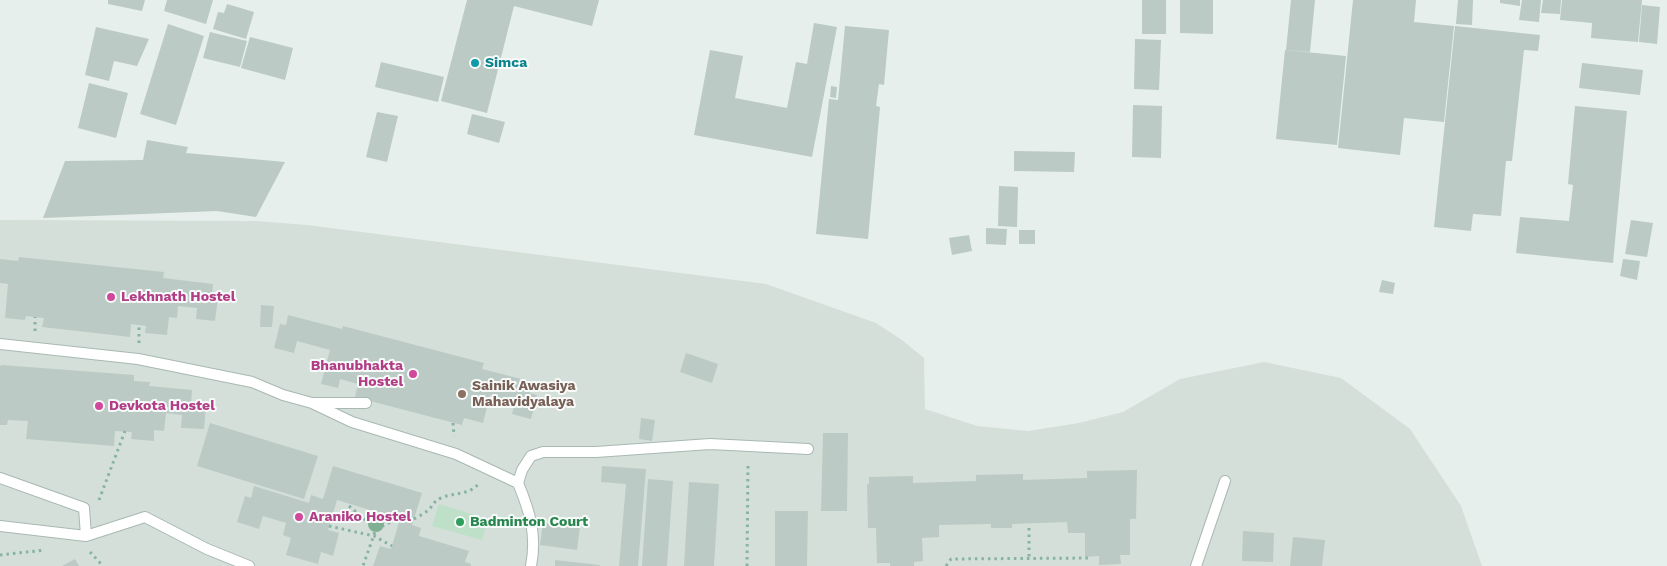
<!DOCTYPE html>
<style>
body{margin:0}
canvas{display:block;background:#e6efeb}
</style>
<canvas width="1667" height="566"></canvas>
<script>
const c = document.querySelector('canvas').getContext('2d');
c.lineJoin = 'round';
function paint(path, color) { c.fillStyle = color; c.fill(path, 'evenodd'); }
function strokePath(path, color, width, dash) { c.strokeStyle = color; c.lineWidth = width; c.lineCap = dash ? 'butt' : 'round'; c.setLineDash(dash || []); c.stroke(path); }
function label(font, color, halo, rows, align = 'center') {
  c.font = font + ' "Work Sans",sans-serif'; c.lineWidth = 4; c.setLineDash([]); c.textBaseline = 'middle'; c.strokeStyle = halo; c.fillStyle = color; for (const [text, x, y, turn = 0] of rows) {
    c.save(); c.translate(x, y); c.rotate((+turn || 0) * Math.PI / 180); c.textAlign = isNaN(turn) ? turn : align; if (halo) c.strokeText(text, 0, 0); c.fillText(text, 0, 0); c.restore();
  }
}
paint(new Path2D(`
 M 0,220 L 256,221 L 307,225 L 766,284 L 876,323 L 902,340 L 924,358 L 925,409 L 977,426 L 1028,431 L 1079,423 L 1123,412 L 1180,379 L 1264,362 L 1341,378 L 1410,429 L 1461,506 L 1482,566 L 0,566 Z`), '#d4dfda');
paint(new Path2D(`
 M 439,504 L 488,519 L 482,540 L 432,526 Z`), '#bfe0c8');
paint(new Path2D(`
 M 108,0 L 145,0 L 142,11 L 108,4 Z
 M 167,0 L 213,0 L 206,24 L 164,11 Z
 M 467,0 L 599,0 L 592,26 L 514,6 L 487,113 L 441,101 Z
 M 1142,0 L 1166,0 L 1166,34 L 1142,34 Z
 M 1180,0 L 1213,0 L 1213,34 L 1180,33 Z
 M 1291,0 L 1315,0 L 1310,52 L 1286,50 Z
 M 1353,0 L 1416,0 L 1414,22 L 1454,26 L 1444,122 L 1404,118 L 1400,155 L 1338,148 Z
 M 1458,0 L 1473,0 L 1472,25 L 1456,24 Z
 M 1500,0 L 1520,0 L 1520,6 L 1500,3 Z
 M 1522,0 L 1541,0 L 1539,22 L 1519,20 Z
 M 1543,0 L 1561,0 L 1560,14 L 1541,13 Z
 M 1562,0 L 1642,0 L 1638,42 L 1591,38 L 1592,23 L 1560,20 Z
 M 227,4 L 254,12 L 246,39 L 213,29 L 218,12 L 224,13 Z
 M 1642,5 L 1660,7 L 1657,44 L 1639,42 Z
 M 814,23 L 837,27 L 812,157 L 694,135 L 710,50 L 743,56 L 735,98 L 787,108 L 796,62 L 807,64 Z
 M 168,24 L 204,36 L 176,125 L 140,114 Z
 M 845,26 L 889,30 L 884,85 L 879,84 L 876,106 L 880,107 L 868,239 L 816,234 L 829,99 L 838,100 Z
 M 1455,26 L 1540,35 L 1538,51 L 1524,50 L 1512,161 L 1506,161 L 1501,216 L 1473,214 L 1471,231 L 1434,227 Z
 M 96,27 L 149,39 L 137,66 L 114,61 L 109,81 L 85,75 Z
 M 210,32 L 247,41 L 240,67 L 203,58 Z
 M 250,37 L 293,48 L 285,80 L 241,68 Z
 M 1135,39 L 1161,40 L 1159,90 L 1134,89 Z
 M 1285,50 L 1346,56 L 1337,145 L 1276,139 Z
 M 381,62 L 444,77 L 438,102 L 375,87 Z
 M 1582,63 L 1643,70 L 1640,95 L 1579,88 Z
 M 89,83 L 128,93 L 116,138 L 78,128 Z
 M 831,86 L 837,87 L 836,98 L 830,97 Z
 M 1133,105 L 1162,106 L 1161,158 L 1132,157 Z
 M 1575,106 L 1627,111 L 1613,263 L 1516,253 L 1520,217 L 1569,221 L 1573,185 L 1568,184 Z
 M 377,112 L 398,116 L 387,162 L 366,157 Z
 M 472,114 L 505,122 L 499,143 L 467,134 Z
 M 147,140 L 188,147 L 186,153 L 285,162 L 256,217 L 217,211 L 43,218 L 65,161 L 143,160 Z
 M 1014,151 L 1075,152 L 1074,172 L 1014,171 Z
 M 999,186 L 1018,187 L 1017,227 L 998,226 Z
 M 1631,220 L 1653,223 L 1647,257 L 1625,254 Z
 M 986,228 L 1007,229 L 1006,245 L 986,244 Z
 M 1019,230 L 1035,230 L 1035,244 L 1019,244 Z
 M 969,235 L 972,251 L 952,255 L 949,238 Z
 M 19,257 L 164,272 L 163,278 L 213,284 L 212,296 L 218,297 L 215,321 L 196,319 L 197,308 L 178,306 L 177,318 L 169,317 L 167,335 L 145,333 L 146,326 L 131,324 L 130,337 L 42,327 L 44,318 L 26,316 L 25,320 L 5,318 L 8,284 L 0,283 L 0,259 L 18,261 Z
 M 1623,259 L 1640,261 L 1637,280 L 1620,276 Z
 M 1382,280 L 1395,283 L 1393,294 L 1379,292 Z
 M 261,305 L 274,306 L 272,327 L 260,327 Z
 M 288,315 L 342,329 L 343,326 L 484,363 L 482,369 L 533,382 L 530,393 L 537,395 L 531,419 L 512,414 L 515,402 L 490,395 L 483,423 L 464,418 L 462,425 L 355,397 L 358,384 L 340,379 L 338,388 L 321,384 L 330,350 L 297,341 L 294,353 L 274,348 L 280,324 L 286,325 Z
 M 686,353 L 718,364 L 712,383 L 680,372 Z
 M 2,365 L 134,375 L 134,381 L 150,382 L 149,386 L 192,390 L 191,405 L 206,406 L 204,429 L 181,428 L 182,415 L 166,413 L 164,431 L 154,430 L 154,441 L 131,439 L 132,432 L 115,431 L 114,446 L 26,439 L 28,421 L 8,420 L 7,425 L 0,425 L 0,366 Z
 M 641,418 L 655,420 L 652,441 L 639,439 Z
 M 210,423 L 318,456 L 304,499 L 197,466 Z
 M 823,433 L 848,433 L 847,511 L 821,511 Z
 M 333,466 L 422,493 L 412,525 L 421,528 L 419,536 L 469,551 L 465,562 L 471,564 L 471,566 L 373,566 L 380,546 L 391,549 L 400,519 L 337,500 L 328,530 L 339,533 L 333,556 L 321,552 L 318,564 L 286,555 L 291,538 L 283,535 L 286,523 L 263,516 L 259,529 L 237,522 L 245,496 L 251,498 L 254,486 L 309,503 L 311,495 L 323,499 Z
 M 602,466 L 646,469 L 638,566 L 619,566 L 626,484 L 601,482 Z
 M 1137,470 L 1136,519 L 1130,519 L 1130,555 L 1120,555 L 1121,564 L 1099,565 L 1099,556 L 1085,557 L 1085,533 L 1068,533 L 1067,522 L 1012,524 L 1012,528 L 991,528 L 991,524 L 939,525 L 939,537 L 922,538 L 923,561 L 914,562 L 914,566 L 890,566 L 890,563 L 877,563 L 876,528 L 868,528 L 867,484 L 869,484 L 869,477 L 913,476 L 913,483 L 976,481 L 976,475 L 1023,474 L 1023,480 L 1087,478 L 1087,471 Z
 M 648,479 L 673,481 L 667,566 L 642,566 Z
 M 689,482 L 719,484 L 714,566 L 684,566 Z
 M 775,511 L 808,511 L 807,566 L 775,566 Z
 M 543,523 L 580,527 L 577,550 L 540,545 Z
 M 1243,531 L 1274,533 L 1273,562 L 1242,561 Z
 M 1293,537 L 1325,540 L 1322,566 L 1290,566 Z
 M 75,559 L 79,566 L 62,566 Z
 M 555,560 L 600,565 L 600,566 L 555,566 Z`), '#bbcac4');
const lane = new Path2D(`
 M 0,344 L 138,359 L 252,382 L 283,395 L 312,403 L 352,422 L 456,454 L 518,483 C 530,512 537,535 531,566
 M 313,403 L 366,403
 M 0,478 L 84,508 L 86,536 L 145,517 L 207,549 L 249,566
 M 518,483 L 522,470 L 531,456 L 543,452 L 596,452 L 710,444 L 808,449
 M 0,526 L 86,536
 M 1196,566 L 1225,481`);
strokePath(lane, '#a8b8b2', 12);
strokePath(new Path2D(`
 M 35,331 L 35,317
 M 139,343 L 139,325
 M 453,423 L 454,436
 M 99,500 L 125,431
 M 349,506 L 376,529 L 363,566
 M 414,519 C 418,517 423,514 427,511 C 433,507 433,501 441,498 C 454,492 470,496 480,482
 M 329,526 L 374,536 L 392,546
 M 1029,528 L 1029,558
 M 376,529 L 395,520
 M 90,552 L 103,566
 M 0,555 L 45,550
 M 747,566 L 748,462
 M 946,566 L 951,559 L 1090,558`), '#86b3a5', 3, [2.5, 4]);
strokePath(lane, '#fff', 10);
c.fillStyle = '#80af93';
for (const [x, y] of [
 [376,524]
]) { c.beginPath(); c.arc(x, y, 8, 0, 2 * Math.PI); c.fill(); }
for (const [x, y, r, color] of [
 [475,63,5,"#0f9aa8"],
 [111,297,5,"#d1479c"],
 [413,374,5,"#d1479c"],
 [462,394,5,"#8d6e63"],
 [99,406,5,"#d1479c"],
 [299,517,5,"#d1479c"],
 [460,522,5,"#2e9e5b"]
]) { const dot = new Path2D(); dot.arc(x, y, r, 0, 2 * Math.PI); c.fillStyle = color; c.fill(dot); strokePath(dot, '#f7fbf9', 2); }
label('bold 14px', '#0d838f', '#f7fbf9', [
 ["Simca",485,63]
], 'left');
label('bold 14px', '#b23c85', '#f7fbf9', [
 ["Lekhnath Hostel",121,297],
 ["Bhanubhakta",403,366,"right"],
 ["Hostel",403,382,"right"],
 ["Devkota Hostel",109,406],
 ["Araniko Hostel",309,517]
], 'left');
label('bold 14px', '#785e54', '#f7fbf9', [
 ["Sainik Awasiya",472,386],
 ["Mahavidyalaya",472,402]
], 'left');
label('bold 14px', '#27864d', '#f7fbf9', [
 ["Badminton Court",470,522]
], 'left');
</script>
